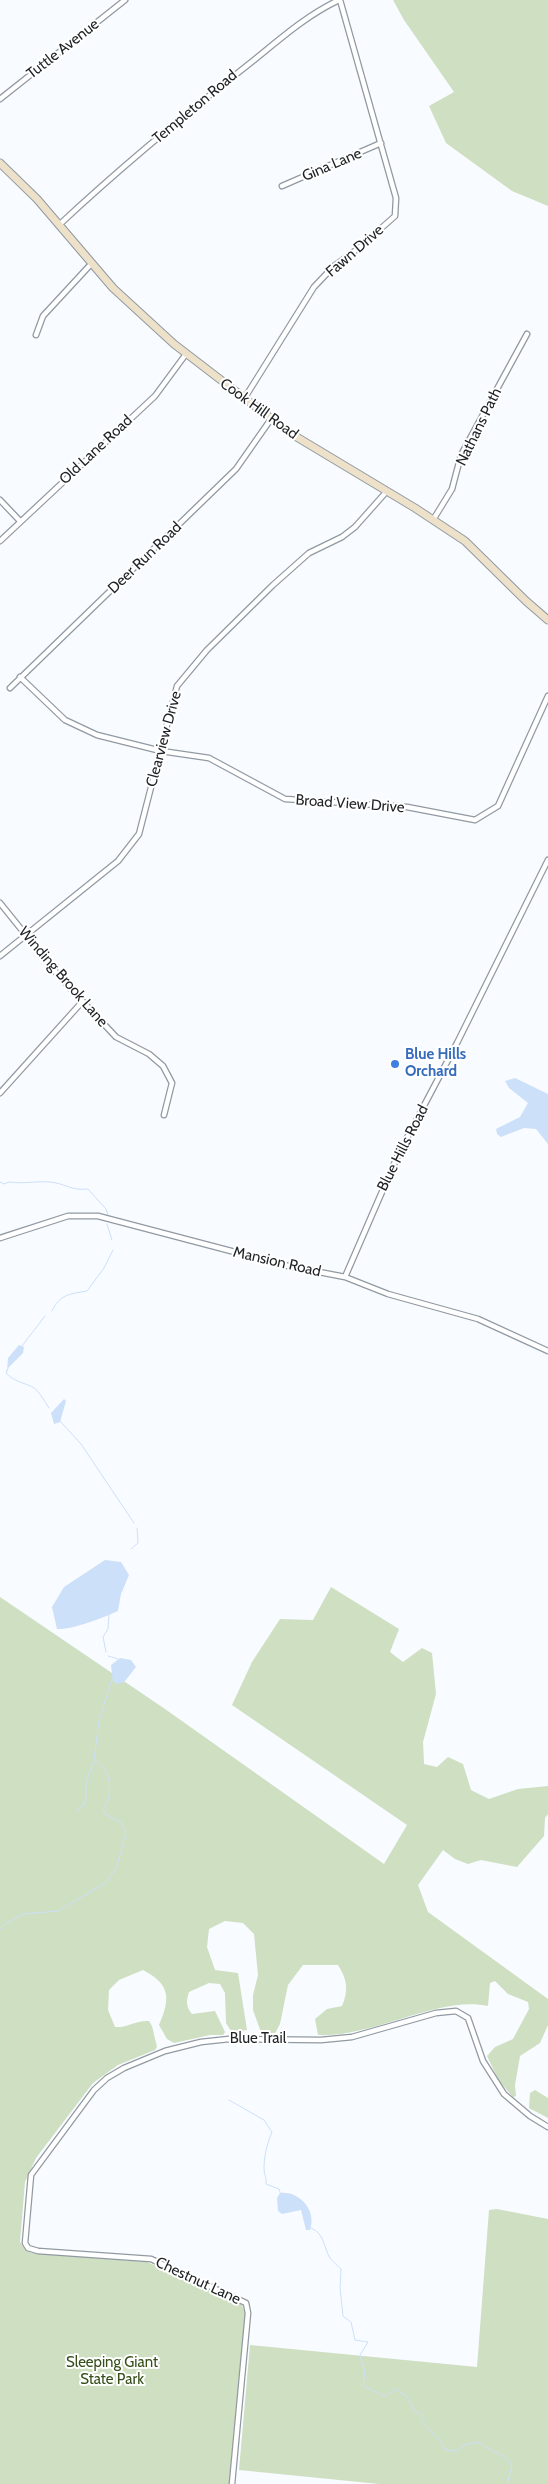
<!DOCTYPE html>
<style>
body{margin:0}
canvas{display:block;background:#f8fbff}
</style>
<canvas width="548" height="2484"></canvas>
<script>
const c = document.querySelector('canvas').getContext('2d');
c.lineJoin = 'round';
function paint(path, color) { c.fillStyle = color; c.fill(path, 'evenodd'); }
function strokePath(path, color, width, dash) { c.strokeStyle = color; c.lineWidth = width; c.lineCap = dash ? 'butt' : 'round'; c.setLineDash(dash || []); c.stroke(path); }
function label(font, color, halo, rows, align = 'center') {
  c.font = font + ' Cabin,sans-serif'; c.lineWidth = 4; c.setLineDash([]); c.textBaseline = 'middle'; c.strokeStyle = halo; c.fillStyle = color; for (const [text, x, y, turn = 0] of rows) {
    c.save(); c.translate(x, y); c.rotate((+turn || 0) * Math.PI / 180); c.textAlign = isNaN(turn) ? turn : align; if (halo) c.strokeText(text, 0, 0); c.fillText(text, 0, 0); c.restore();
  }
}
paint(new Path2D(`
 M 393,0 L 548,0 L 548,206 L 512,191 L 446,143 L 429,106 L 454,92 L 404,20 Z
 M 331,1587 L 399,1629 L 390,1652 L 403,1662 L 422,1648 L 432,1653 L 436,1694 L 423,1742 L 424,1764 L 437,1767 L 448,1757 L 463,1764 L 471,1790 L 489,1799 L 518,1789 L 548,1786 L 548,1814 L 545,1818 L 544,1836 L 517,1867 L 481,1860 L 468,1864 L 455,1859 L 443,1850 L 418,1885 L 428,1912 L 548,1999 L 548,2025 L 540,2043 L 520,2056 L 515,2085 L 516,2096 L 513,2097 L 499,2081 L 487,2056 L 495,2047 L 513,2039 L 529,2009 L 528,2002 L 508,1994 L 495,1981 L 490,1983 L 488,2006 C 440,1995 372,2038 318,2035 L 315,2019 L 327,2009 L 342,2006 C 349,1990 347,1979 338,1965 L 303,1965 L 288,1985 L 280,2024 L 273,2037 L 262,2035 L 253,2010 L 253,1995 L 258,1975 L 254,1934 L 243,1923 L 225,1921 L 209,1929 L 207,1947 L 215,1970 L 238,1973 L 247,2030 L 235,2032 L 231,2031 L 226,2023 L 225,1993 L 220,1984 L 209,1983 L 189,1992 C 186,2001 186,2007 192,2014 L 215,2011 L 225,2032 L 223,2035 L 210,2035 L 174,2043 L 167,2039 L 159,2025 C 171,1998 170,1984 143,1970 L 119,1980 L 109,1990 L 108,2010 L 115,2027 C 127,2028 136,2020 149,2021 L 152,2026 L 157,2047 L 155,2050 L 118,2065 L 93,2083 L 36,2158 L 25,2182 L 20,2242 L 25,2250 L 32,2253 L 147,2262 L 231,2298 L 242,2305 L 245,2313 L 229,2484 L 0,2484 L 0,1597 L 165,1709 L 384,1864 L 407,1825 L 232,1705 L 252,1662 L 280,1619 L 313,1620 Z
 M 535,2090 L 548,2098 L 548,2118 L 529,2108 L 530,2093 Z
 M 497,2209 L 548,2219 L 548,2484 L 379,2484 L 239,2470 L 250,2345 L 477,2367 L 489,2210 Z`), '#cfdfc1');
paint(new Path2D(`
 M 515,1078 L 548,1094 L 548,1144 L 536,1129 L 524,1128 L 501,1137 L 497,1134 L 496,1129 L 520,1117 L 528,1103 L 509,1088 L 505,1081 Z
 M 19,1345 L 24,1347 L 23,1353 L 9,1367 L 7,1372 L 8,1358 Z
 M 64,1399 L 66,1401 L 60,1422 L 54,1424 L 51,1413 Z
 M 105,1560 L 121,1562 L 129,1575 L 121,1594 L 118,1611 C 102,1618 72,1630 57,1629 L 52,1607 L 64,1587 Z
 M 120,1658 L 131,1660 L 136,1667 L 125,1681 L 119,1684 L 113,1682 L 111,1665 Z
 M 280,2193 C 300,2191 317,2211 310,2230 L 306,2230 L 301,2210 L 282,2214 L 278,2211 L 277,2198 Z`), '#cce0fa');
strokePath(new Path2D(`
 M 0,1182 L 4,1184 L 9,1182 C 23,1184 36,1181 50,1182 C 64,1183 71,1191 88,1189 L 106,1209 L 108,1215
 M 107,1224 L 112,1240
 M 52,1311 C 60,1294 70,1294 87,1291 L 104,1268 L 113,1250
 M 22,1346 L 45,1316
 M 7,1370 L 6,1373 C 13,1380 20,1382 28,1385 C 39,1388 43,1400 49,1408
 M 60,1421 L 81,1444 L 134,1523
 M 131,1549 L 138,1543 L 137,1528
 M 106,1652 L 103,1637 L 108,1629 L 109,1615
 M 108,1656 L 118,1659
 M 76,1811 L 83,1806 L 86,1799 L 86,1783 L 94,1760 L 99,1721 L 112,1679
 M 0,1929 L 5,1924 L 23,1914 L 58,1911 L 107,1882 L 117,1866 L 126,1832 L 121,1822 L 105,1814 L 103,1810 C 114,1794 112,1770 94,1760
 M 229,2100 L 264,2120 L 272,2132 C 267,2144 264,2156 264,2168 C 264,2175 267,2178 266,2184 L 279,2189 L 281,2195
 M 311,2228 C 325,2234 323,2246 330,2258 C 333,2262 338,2266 341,2269 L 340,2288 L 343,2316 L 351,2322 L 355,2340 L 368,2342 L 360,2355 L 365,2373 L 363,2385 C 370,2391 377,2390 384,2397 L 395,2389 L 407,2396 L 414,2411 L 421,2414 C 423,2429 440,2436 445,2450 L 457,2451 L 464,2445 L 479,2442 C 490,2452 505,2453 512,2466 L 507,2484`), '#cce0fa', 1);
const street = new Path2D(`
 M 0,99 L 125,0
 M 282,186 L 381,143
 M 59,225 C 120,168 184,115 249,64 C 278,41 305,16 339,0
 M 36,335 L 43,316 L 92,263
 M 244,399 L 314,287 L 334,266 L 360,247 L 395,216 L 396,198 L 340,0
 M 0,500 L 20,521
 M 433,520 L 452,489 L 461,455 L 527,334
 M 0,541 L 155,396 L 186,354
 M 20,677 L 65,720 L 97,735 L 161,751 L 209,758 L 285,799 L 407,807 L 475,820 L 498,806 L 548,696
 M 10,688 L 236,469 L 271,419
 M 0,903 L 58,975 L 116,1037 L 149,1054 L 163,1066 L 172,1083 L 164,1115
 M 0,956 L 118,861 L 139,834 L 177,686 L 207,650 L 273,585 L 309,553 L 342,537 L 355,527 L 387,491
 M 0,1093 L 82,1002
 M 0,1238 L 68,1216 L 98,1216 L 288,1266 L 345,1277 L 388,1294 L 478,1319 L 548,1351
 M 345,1277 L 398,1155 L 457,1043 L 548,860
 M 232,2484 L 248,2313 L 246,2303 L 151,2259 L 38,2251 L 28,2248 L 25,2243 L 31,2175 L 94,2090 L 107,2078 L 124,2068 L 165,2051 L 201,2042 L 229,2039 L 321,2040 L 352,2037 L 436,2013 L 456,2011 L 468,2018 L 483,2061 L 504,2094 L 530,2116 L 548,2127`);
const secondary = new Path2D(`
 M 0,163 L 37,199 L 113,288 L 174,344 L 290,433 L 415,508 L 465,541 L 526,601 L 548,620`);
strokePath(street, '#919aa2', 7);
strokePath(secondary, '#919aa2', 9);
strokePath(street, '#fff', 4.5);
strokePath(secondary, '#eee1ca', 7);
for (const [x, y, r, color] of [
 [395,1064,5,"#3f7fe0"]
]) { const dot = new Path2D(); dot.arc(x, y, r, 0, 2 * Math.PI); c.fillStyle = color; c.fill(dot); strokePath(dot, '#fff', 2); }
label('15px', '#1e2225', '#fff', [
 ["Tuttle Avenue",63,49,-38],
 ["Templeton Road",195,107,-40],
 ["Gina Lane",332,165,-23],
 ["Fawn Drive",355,251,-41],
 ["Cook Hill Road",259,409,36],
 ["Nathans Path",479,427,-64],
 ["Old Lane Road",96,450,-43],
 ["Deer Run Road",145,558,-44],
 ["Clearview Drive",164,739,-75],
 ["Broad View Drive",350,804,4],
 ["Winding Brook Lane",63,977,49],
 ["Blue Hills Road",403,1148,-63],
 ["Mansion Road",277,1262,13],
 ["Blue Trail",258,2039],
 ["Chestnut Lane",198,2281,25]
]);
label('bold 15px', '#366cbe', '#fff', [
 ["Blue Hills",405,1055],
 ["Orchard",405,1072]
], 'left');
label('15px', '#364e1a', '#fff', [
 ["Sleeping Giant",112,2363],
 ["State Park",112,2380]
]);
</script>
